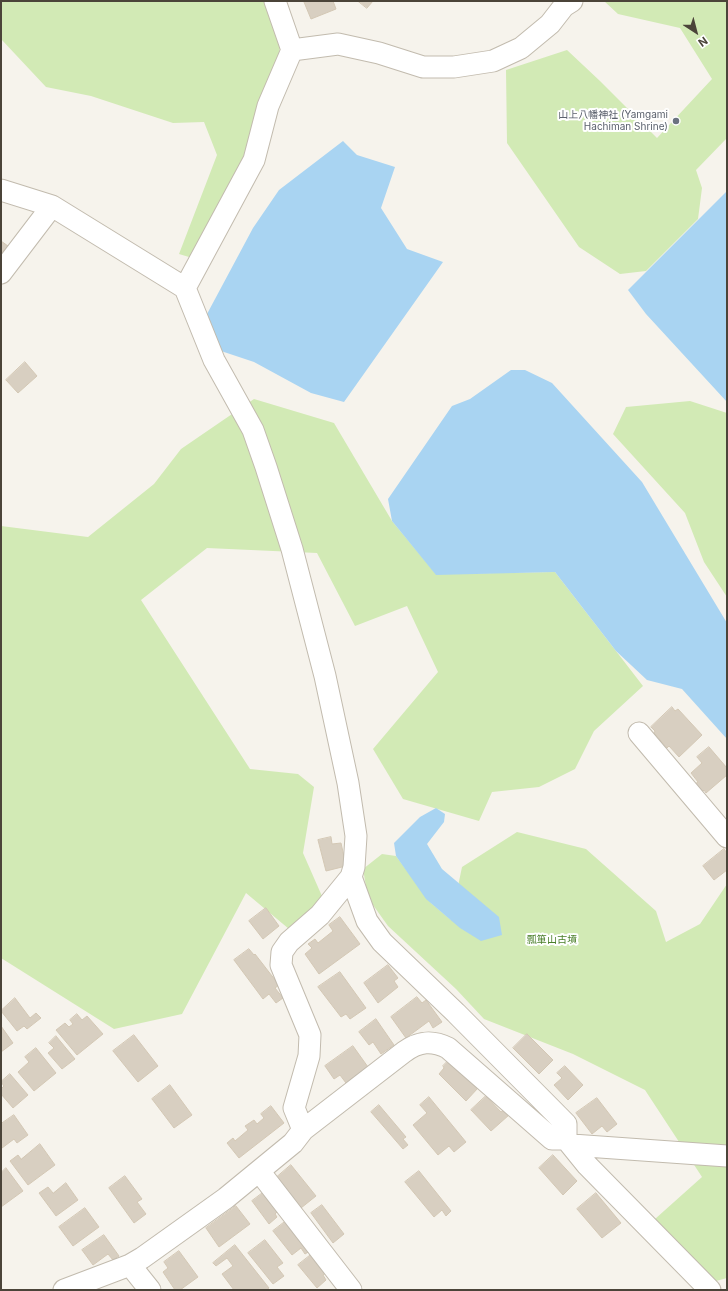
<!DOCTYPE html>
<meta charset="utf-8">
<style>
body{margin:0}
#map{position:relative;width:728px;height:1291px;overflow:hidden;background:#f6f3ec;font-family:Inter,sans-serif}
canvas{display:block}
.frame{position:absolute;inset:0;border:2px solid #4b4439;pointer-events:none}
.north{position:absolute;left:676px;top:12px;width:40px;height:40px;-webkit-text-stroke:3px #fff;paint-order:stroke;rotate:144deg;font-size:11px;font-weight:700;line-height:16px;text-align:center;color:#4b4439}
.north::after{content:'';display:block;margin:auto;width:14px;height:18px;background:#4b4439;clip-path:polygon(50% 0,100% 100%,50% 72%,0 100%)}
</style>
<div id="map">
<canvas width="728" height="1291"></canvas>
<div class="frame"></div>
<div class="north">N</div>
</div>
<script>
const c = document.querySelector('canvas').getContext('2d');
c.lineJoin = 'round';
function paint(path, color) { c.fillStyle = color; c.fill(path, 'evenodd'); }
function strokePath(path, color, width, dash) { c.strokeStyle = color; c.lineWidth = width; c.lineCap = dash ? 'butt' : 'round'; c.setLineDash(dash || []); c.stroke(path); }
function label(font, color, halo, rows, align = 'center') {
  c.font = font + ' Inter,"Noto Sans JP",sans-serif'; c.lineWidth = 4; c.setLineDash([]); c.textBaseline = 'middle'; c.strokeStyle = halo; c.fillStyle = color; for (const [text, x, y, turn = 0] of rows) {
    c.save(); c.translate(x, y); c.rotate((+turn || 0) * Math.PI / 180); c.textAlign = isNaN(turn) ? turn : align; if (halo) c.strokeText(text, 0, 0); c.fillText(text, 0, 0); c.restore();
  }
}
paint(new Path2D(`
 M 1,1 L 264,1 L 280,47 L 259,170 L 209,263 L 179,254 L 217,155 L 204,122 L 173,123 L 91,96 L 46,87 L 1,39 Z
 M 604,1 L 727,1 L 727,138 L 696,170 L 702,188 L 698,219 L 646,271 L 620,274 L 579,247 L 507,143 L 506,70 L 567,50 L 600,81 L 657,138 L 712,79 L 680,28 L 618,14 Z
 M 254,399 L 334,423 L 392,521 L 436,574 L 555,572 L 643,686 L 594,731 L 575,769 L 539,787 L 492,792 L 479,821 L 403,799 L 373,749 L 438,672 L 407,606 L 355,626 L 317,553 L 207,548 L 141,600 L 250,769 L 298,774 L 314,787 L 303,853 L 325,903 L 289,929 L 246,893 L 182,1014 L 114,1029 L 1,958 L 1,526 L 88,537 L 154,484 L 181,449 Z
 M 690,401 L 727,413 L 727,597 L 704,562 L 685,513 L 613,434 L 626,407 Z
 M 517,832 L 586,849 L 656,911 L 666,942 L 700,924 L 727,884 L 727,1278 L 716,1281 L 655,1219 L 702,1177 L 645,1090 L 573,1054 L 484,1019 L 456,989 L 388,926 L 368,898 L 363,869 L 382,854 L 396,856 L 431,903 L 451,920 L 462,867 Z`), '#d2eab5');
paint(new Path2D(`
 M 343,141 L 357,155 L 395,167 L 381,208 L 407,249 L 443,262 L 344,402 L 311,393 L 254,362 L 218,350 L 207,314 L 253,228 L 279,190 Z
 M 727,191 L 727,402 L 646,314 L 628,290 Z
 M 511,370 L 525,370 L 552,383 L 642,482 L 727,623 L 727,739 L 682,689 L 647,680 L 616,651 L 555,572 L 436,575 L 392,521 L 388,499 L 452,406 L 470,399 Z
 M 436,808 L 445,814 L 444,822 L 427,844 L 442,869 L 499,917 L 502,935 L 481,941 L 460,928 L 426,899 L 396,856 L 394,843 L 420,817 Z`), '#a9d4f2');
const building = new Path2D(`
 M 306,1 L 333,1 L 336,9 L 311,19 L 304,2 Z
 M 358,1 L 373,1 L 367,8 Z
 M 1,241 L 8,246 L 1,254 Z
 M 25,362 L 37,376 L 18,393 L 6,380 Z
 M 672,707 L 675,711 L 678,709 L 702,735 L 679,757 L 669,746 L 667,748 L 654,733 L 655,731 L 651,727 Z
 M 709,747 L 727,768 L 727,775 L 706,793 L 704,790 L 702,792 L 695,784 L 698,782 L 691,773 L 702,763 L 697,757 Z
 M 331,837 L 332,844 L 341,843 L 346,866 L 326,871 L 318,840 Z
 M 724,849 L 727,853 L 727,870 L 714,880 L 703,866 Z
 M 266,908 L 279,926 L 263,939 L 249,921 Z
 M 340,917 L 360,944 L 319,974 L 305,954 L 312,948 L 308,944 L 315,939 L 318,943 L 333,931 L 329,925 Z
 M 249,949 L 254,955 L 255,954 L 279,985 L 275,988 L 283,998 L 276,1003 L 269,994 L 263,999 L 234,960 Z
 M 388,965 L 398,978 L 394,981 L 398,987 L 378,1003 L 364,983 Z
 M 340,972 L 366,1008 L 350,1019 L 346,1014 L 341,1017 L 318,987 Z
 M 417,997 L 422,1003 L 426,1000 L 442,1022 L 433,1028 L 429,1021 L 406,1038 L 391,1017 Z
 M 15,998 L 30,1018 L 36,1013 L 41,1018 L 27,1029 L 24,1026 L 17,1031 L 1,1011 Z
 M 77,1014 L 82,1020 L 87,1016 L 103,1034 L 77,1055 L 56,1030 L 65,1023 L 69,1027 L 73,1024 L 70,1020 Z
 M 376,1019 L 394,1045 L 381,1054 L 373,1042 L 369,1045 L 359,1032 Z
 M 1,1026 L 13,1043 L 1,1052 Z
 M 527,1034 L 553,1060 L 539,1074 L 513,1048 Z
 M 134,1035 L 158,1066 L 138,1082 L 113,1051 Z
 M 56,1036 L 75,1059 L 62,1069 L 48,1053 L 54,1048 L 49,1043 Z
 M 353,1046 L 368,1067 L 346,1083 L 340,1075 L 334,1079 L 325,1066 Z
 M 36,1048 L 56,1073 L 34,1091 L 18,1072 L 29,1062 L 25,1057 Z
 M 449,1060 L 478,1088 L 466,1101 L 439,1074 L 444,1068 L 443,1066 Z
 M 565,1066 L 583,1085 L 568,1100 L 554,1085 L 562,1078 L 557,1073 Z
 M 10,1074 L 28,1095 L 13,1108 L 1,1094 L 1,1089 L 4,1086 L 1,1082 Z
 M 170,1085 L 192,1115 L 174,1128 L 152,1099 Z
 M 486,1096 L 501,1112 L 504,1110 L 509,1115 L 491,1131 L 471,1110 Z
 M 429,1097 L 466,1142 L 454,1152 L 449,1146 L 438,1155 L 413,1125 L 427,1113 L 420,1105 Z
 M 597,1098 L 617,1124 L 607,1132 L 602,1126 L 592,1134 L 576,1113 Z
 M 379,1105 L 406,1137 L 403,1139 L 408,1145 L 403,1149 L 371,1112 Z
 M 271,1106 L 284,1123 L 239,1158 L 227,1143 L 233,1138 L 235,1141 L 248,1130 L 245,1126 L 254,1120 L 257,1124 L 264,1118 L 261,1114 Z
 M 14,1115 L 28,1135 L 17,1143 L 14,1139 L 2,1148 L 1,1146 L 1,1124 Z
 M 40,1144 L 55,1165 L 28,1185 L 10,1161 L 18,1155 L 21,1159 Z
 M 553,1155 L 577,1181 L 563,1195 L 539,1168 Z
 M 291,1165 L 316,1196 L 301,1208 L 277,1177 Z
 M 6,1168 L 23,1191 L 1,1207 L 1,1173 Z
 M 419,1171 L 451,1211 L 446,1216 L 442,1210 L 434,1217 L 405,1182 Z
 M 125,1176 L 142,1199 L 137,1202 L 146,1214 L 134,1223 L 109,1188 Z
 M 66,1183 L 78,1200 L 56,1216 L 39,1193 L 48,1187 L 53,1193 Z
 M 264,1192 L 278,1211 L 275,1214 L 277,1217 L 269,1224 L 252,1201 Z
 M 596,1193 L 621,1223 L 602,1238 L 577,1209 Z
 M 322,1205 L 344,1234 L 333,1243 L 311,1213 Z
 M 236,1206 L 250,1224 L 219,1247 L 206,1228 Z
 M 85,1208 L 99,1227 L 73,1246 L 59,1227 Z
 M 286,1221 L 310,1251 L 305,1254 L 301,1248 L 292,1255 L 273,1231 Z
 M 104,1235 L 119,1256 L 113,1260 L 108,1254 L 93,1265 L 82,1250 Z
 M 265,1240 L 283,1263 L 277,1267 L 284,1276 L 273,1284 L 248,1253 Z
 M 235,1245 L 269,1288 L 266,1290 L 234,1290 L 222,1274 L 233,1266 L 227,1258 L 216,1266 L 213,1263 Z
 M 179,1251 L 198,1277 L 180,1290 L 175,1290 L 163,1272 L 168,1268 L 164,1262 Z
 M 312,1254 L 326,1273 L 323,1275 L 326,1280 L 317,1288 L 298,1265 Z`);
paint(building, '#d8cfc1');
strokePath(building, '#d3c7b4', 1);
const minor = new Path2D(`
 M 292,50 L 338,44 L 379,53 L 423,67 L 454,67 L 493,61 L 521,48 L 550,24 L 564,6 L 572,1
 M 1,190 L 52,206 L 185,288 L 214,360 L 253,430 L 266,467 L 292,549 L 325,676 L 348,783 L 356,836 L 354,867 L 351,877 L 367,921 L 382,942 L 456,1013 L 566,1124 L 566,1139
 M 1,273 L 52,206
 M 185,288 L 254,160 L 268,106 L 292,50 L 275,1
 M 639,733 L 727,837
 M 303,1130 L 294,1108 L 309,1056 L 310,1035 L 281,965 L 282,952 L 289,942 L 320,915 L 351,877
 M 572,1145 L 727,1156
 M 259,1171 L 351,1290
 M 130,1265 L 150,1290
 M 64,1290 L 130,1265 L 142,1258 L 226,1198 L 293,1143 L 303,1130 L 404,1052 C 419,1041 432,1040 448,1048 L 552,1139 L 566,1139 L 587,1165 L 710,1290`);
strokePath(minor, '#c2bbae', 23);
strokePath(minor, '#fff', 21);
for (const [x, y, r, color] of [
 [676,121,4,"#6b7280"]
]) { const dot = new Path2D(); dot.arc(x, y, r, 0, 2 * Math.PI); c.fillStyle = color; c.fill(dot); strokePath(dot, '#fff', 1.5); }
label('10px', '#5b616d', '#fff', [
 ["山上八幡神社 (Yamgami",668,115],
 ["Hachiman Shrine)",668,127]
], 'right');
label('10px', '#4a7f2a', '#fff', [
 ["瓢箪山古墳",552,940]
]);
</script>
